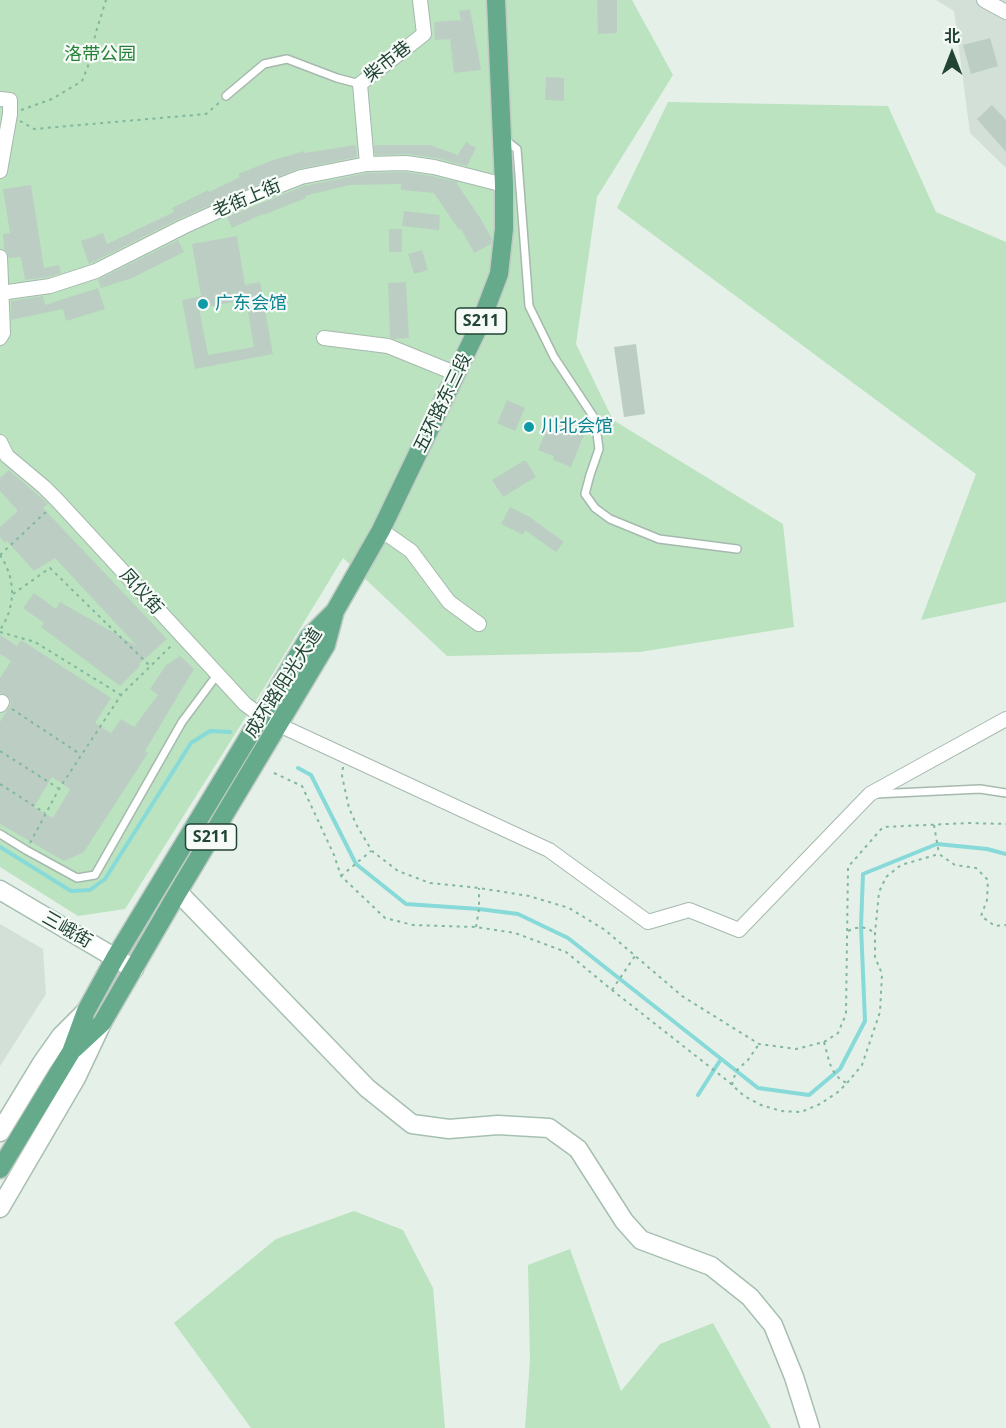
<!DOCTYPE html>
<meta charset="utf-8">
<style>
body{margin:0}
#map{position:relative;width:1006px;height:1428px;overflow:hidden;background:#e5f0e9;font-family:"Noto Sans","Noto Sans SC",sans-serif}
canvas{display:block}
.north{position:absolute;left:922px;top:24px;width:60px;height:60px;-webkit-text-stroke:4px #f6fbf8;paint-order:stroke;rotate:0deg;font-size:16px;font-weight:700;line-height:24px;text-align:center;color:#214434}
.north::after{content:'';display:block;margin:auto;width:21px;height:27px;background:#214434;clip-path:polygon(50% 0,100% 100%,50% 72%,0 100%)}
</style>
<div id="map">
<canvas width="1006" height="1428"></canvas>
<div class="north">北</div>
</div>
<script>
const c = document.querySelector('canvas').getContext('2d');
c.lineJoin = 'round';
function paint(path, color) { c.fillStyle = color; c.fill(path, 'evenodd'); }
function strokePath(path, color, width, dash) { c.strokeStyle = color; c.lineWidth = width; c.lineCap = dash ? 'butt' : 'round'; c.setLineDash(dash || []); c.stroke(path); }
function label(font, color, halo, rows, align = 'center') {
  c.font = font + ' "Noto Sans","Noto Sans SC",sans-serif'; c.lineWidth = 4.5; c.setLineDash([]); c.textBaseline = 'middle'; c.strokeStyle = halo; c.fillStyle = color; for (const [text, x, y, turn = 0] of rows) {
    c.save(); c.translate(x, y); c.rotate((+turn || 0) * Math.PI / 180); c.textAlign = isNaN(turn) ? turn : align; if (halo) c.strokeText(text, 0, 0); c.fillText(text, 0, 0); c.restore();
  }
}
paint(new Path2D(`
 M 936,0 L 1006,0 L 1006,168 L 970,133 L 954,11 Z
 M 0,924 L 43,949 L 46,994 L 0,1066 Z`), '#d3e0d7');
paint(new Path2D(`
 M 0,0 L 632,0 L 673,75 L 597,197 L 576,344 L 613,420 L 783,524 L 794,627 L 640,652 L 447,656 L 343,558 L 264,688 L 125,909 L 78,916 L 0,867 Z
 M 668,102 L 888,106 L 936,212 L 1006,242 L 1006,602 L 921,620 L 976,474 L 617,208 Z
 M 354,1211 L 403,1230 L 433,1288 L 445,1428 L 251,1428 L 174,1323 L 276,1239 Z
 M 570,1249 L 621,1391 L 660,1344 L 713,1323 L 771,1428 L 525,1428 L 530,1360 L 528,1265 Z`), '#bbe3bf');
strokePath(new Path2D(`
 M 298,768 L 311,775 L 356,864 L 406,904 L 479,909 L 518,914 L 568,938 L 758,1088 L 809,1095 L 840,1069 L 865,1021 L 861,926 L 863,874 L 937,844 L 987,849 L 1006,854
 M 0,847 L 71,891 L 90,890 L 105,879 L 191,743 L 210,731 L 230,732
 M 698,1095 L 721,1059`), '#87dad8', 4);
paint(new Path2D(`
 M 597,0 L 617,0 L 617,33 L 598,34 Z
 M 470,9 L 481,70 L 454,73 L 450,39 L 435,40 L 434,22 L 461,20 L 459,11 Z
 M 990,38 L 998,66 L 971,74 L 963,45 Z
 M 546,77 L 564,78 L 564,101 L 545,100 Z
 M 992,105 L 1006,120 L 1006,152 L 977,119 Z
 M 466,142 L 476,148 L 467,166 L 436,158 L 407,154 L 375,155 L 374,145 L 430,145 L 458,155 Z
 M 356,145 L 357,157 L 298,169 L 237,193 L 179,219 L 89,264 L 81,241 L 103,233 L 107,244 L 174,212 L 172,208 L 208,190 L 209,192 L 240,177 L 238,174 L 273,160 L 304,151 L 304,153 Z
 M 405,172 L 432,176 L 458,182 L 457,184 L 479,216 L 492,239 L 491,244 L 474,253 L 461,229 L 459,230 L 434,193 L 401,190 L 401,184 L 350,185 L 305,196 L 306,198 L 263,215 L 263,214 L 232,228 L 227,217 L 304,186 L 368,173 Z
 M 31,185 L 44,268 L 59,265 L 61,273 L 48,277 L 25,280 L 21,257 L 9,258 L 8,253 L 4,249 L 3,234 L 10,233 L 3,189 Z
 M 404,211 L 440,215 L 439,230 L 402,226 Z
 M 389,229 L 402,229 L 402,252 L 389,252 Z
 M 237,236 L 245,285 L 260,282 L 273,354 L 195,369 L 182,300 L 201,296 L 192,244 ZM 246,300 L 254,347 L 208,355 L 199,308 Z
 M 178,240 L 184,252 L 132,278 L 101,288 L 98,280 Z
 M 422,250 L 428,270 L 414,274 L 408,254 Z
 M 406,282 L 409,338 L 393,339 L 390,337 L 388,283 Z
 M 98,288 L 105,309 L 66,321 L 63,309 L 11,320 L 11,301 L 43,296 L 45,305 Z
 M 636,344 L 645,414 L 624,417 L 614,347 Z
 M 507,400 L 525,408 L 515,431 L 497,423 Z
 M 553,415 L 566,421 L 565,424 L 585,432 L 571,467 L 553,460 L 554,456 L 538,450 Z
 M 523,461 L 526,461 L 536,477 L 503,497 L 492,480 Z
 M 9,470 L 46,502 L 48,504 L 43,508 L 167,639 L 139,664 L 140,666 L 120,686 L 41,627 L 44,623 L 23,608 L 34,593 L 56,609 L 60,602 L 137,646 L 55,558 L 34,571 L 7,541 L 5,543 L 0,537 L 0,527 L 18,511 L 0,491 L 0,478 Z
 M 510,507 L 532,518 L 531,518 L 564,542 L 556,552 L 525,530 L 523,535 L 501,524 Z
 M 0,635 L 17,646 L 21,640 L 111,698 L 95,723 L 111,733 L 121,719 L 134,727 L 158,695 L 150,689 L 166,665 L 180,656 L 194,669 L 145,751 L 148,753 L 84,852 L 64,861 L 0,824 L 0,722 L 11,704 L 10,699 L 7,695 L 0,693 L 0,678 L 11,661 L 0,654 ZM 52,777 L 70,789 L 53,818 L 34,807 Z`), '#bccec4');
const lane = new Path2D(`
 M 226,96 L 264,64 L 287,59 L 337,78 L 360,84
 M 504,139 L 517,149 L 529,306 L 554,357 L 595,419 L 599,449 L 590,475 L 585,494 L 595,508 L 610,519 L 659,539 L 737,549
 M 875,794 L 980,789 L 1006,793
 M 0,834 L 26,850 L 77,878 L 95,875 L 182,722 L 217,675`);
const street = new Path2D(`
 M 984,0 L 1006,12
 M 0,99 L 10,100 L 10,114 L 0,171
 M 367,164 L 360,84 L 424,34 L 420,0
 M 0,257 L 3,333 L 0,338
 M 0,293 L 50,286 L 96,271 L 183,227 L 240,201 L 301,177 L 367,164 L 406,163 L 434,167 L 504,185
 M 324,338 L 388,346 L 457,374
 M 0,442 L 7,456 L 44,487 L 58,501 L 245,704 L 261,716 L 279,725 L 549,850 L 648,922 L 689,910 L 739,930 L 870,794 L 1006,719
 M 381,530 L 411,551 L 449,602 L 479,624
 M 0,705 L 2,702`);
const secondary = new Path2D(`
 M 0,890 L 134,969
 M 178,892 L 367,1088 L 412,1124 L 449,1129 L 498,1125 L 549,1128 L 578,1149 L 624,1221 L 641,1240 L 711,1266 L 750,1297 L 773,1325 L 794,1377 L 810,1428
 M 0,1132 L 42,1063 L 61,1036 L 86,1011
 M 0,1208 L 76,1078 L 102,1023`);
const primary = new Path2D(`
 M 74,1049 L 102,1023 L 178,892 L 326,645 L 335,611
 M 0,1169 L 71,1052 L 86,1011 L 115,958 L 309,637 L 335,611 L 381,530 L 480,324 L 499,274 L 504,229 L 504,185 L 496,0`);
strokePath(lane, '#a6b9af', 10);
strokePath(street, '#a6b9af', 16);
strokePath(secondary, '#a5c0b1', 21);
strokePath(primary, '#c1cbc6', 21);
strokePath(new Path2D(`
 M 21,110 L 52,99 L 82,81 L 88,66 L 96,32 L 106,0
 M 20,121 L 34,129 L 206,114 L 220,102
 M 0,555 C 16,579 16,606 0,630
 M 0,555 L 48,510
 M 13,594 L 50,568 L 150,666
 M 0,632 L 35,642 L 121,695
 M 12,709 L 80,754
 M 0,751 L 58,788
 M 343,767 L 342,776 L 349,808 L 357,826 L 372,851 L 398,871 L 430,883 L 479,888 L 529,896 L 569,908 L 605,930 L 682,996 L 759,1044 L 796,1049 L 824,1042 L 838,1033 L 846,1014 L 848,867 L 883,827 L 969,823 L 1006,824
 M 274,773 L 302,786 L 334,855 L 341,876 L 385,918 L 413,925 L 476,927 L 515,933 L 566,952 L 612,990 L 729,1082 L 744,1096 L 761,1105 L 781,1111 L 801,1112 L 820,1104 L 838,1092 L 847,1083 L 862,1065 L 880,1012 L 882,974 L 875,957 L 875,933 L 879,892 L 886,877 L 901,865 L 939,854 L 955,865 L 976,868 L 988,880 L 987,900 L 981,916 L 995,926 L 1006,925
 M 0,784 L 45,813
 M 934,825 L 939,854
 M 30,843 L 59,789 L 121,695 L 173,644
 M 341,876 L 371,851
 M 476,927 L 479,909 L 479,888
 M 848,931 C 859,926 865,926 875,933
 M 612,990 L 635,956
 M 824,1042 C 829,1059 830,1076 847,1083
 M 732,1085 L 736,1071 L 748,1060 L 759,1044`), '#81b79c', 2, [3, 4.5]);
strokePath(lane, '#fff', 7);
strokePath(street, '#fff', 14);
strokePath(secondary, '#fff', 18);
strokePath(primary, '#64aa8b', 18);
for (const [x, y, r, color] of [
 [203,304,6,"#0f9aa8"],
 [529,427,6,"#0f9aa8"]
]) { const dot = new Path2D(); dot.arc(x, y, r, 0, 2 * Math.PI); c.fillStyle = color; c.fill(dot); strokePath(dot, '#f6fbf8', 2); }
for (const [x, y, w] of [
 [481,321,51],
 [211,837,51]
]) { const box = new Path2D(); box.roundRect(x - w / 2, y - 13, w, 26, 4.5); c.fillStyle = '#f6fbf8'; c.fill(box); strokePath(box, '#214434', 1.5); }
label('bold 16px', '#214434', null, [
 ["S211",481,321],
 ["S211",211,837]
]);
label('18px', '#268138', '#f6fbf8', [
 ["洛带公园",100,55]
]);
label('18px', '#214434', '#f6fbf8', [
 ["柴市巷",388,62,-38],
 ["老街上街",247,199,-23],
 ["五环路东三段",443,403,-64],
 ["凤仪街",141,592,48],
 ["成环路阳光大道",284,683,-57],
 ["三峨街",67,930,30]
]);
label('18px', '#0d838f', '#f6fbf8', [
 ["广东会馆",215,304],
 ["川北会馆",541,427]
], 'left');
</script>
